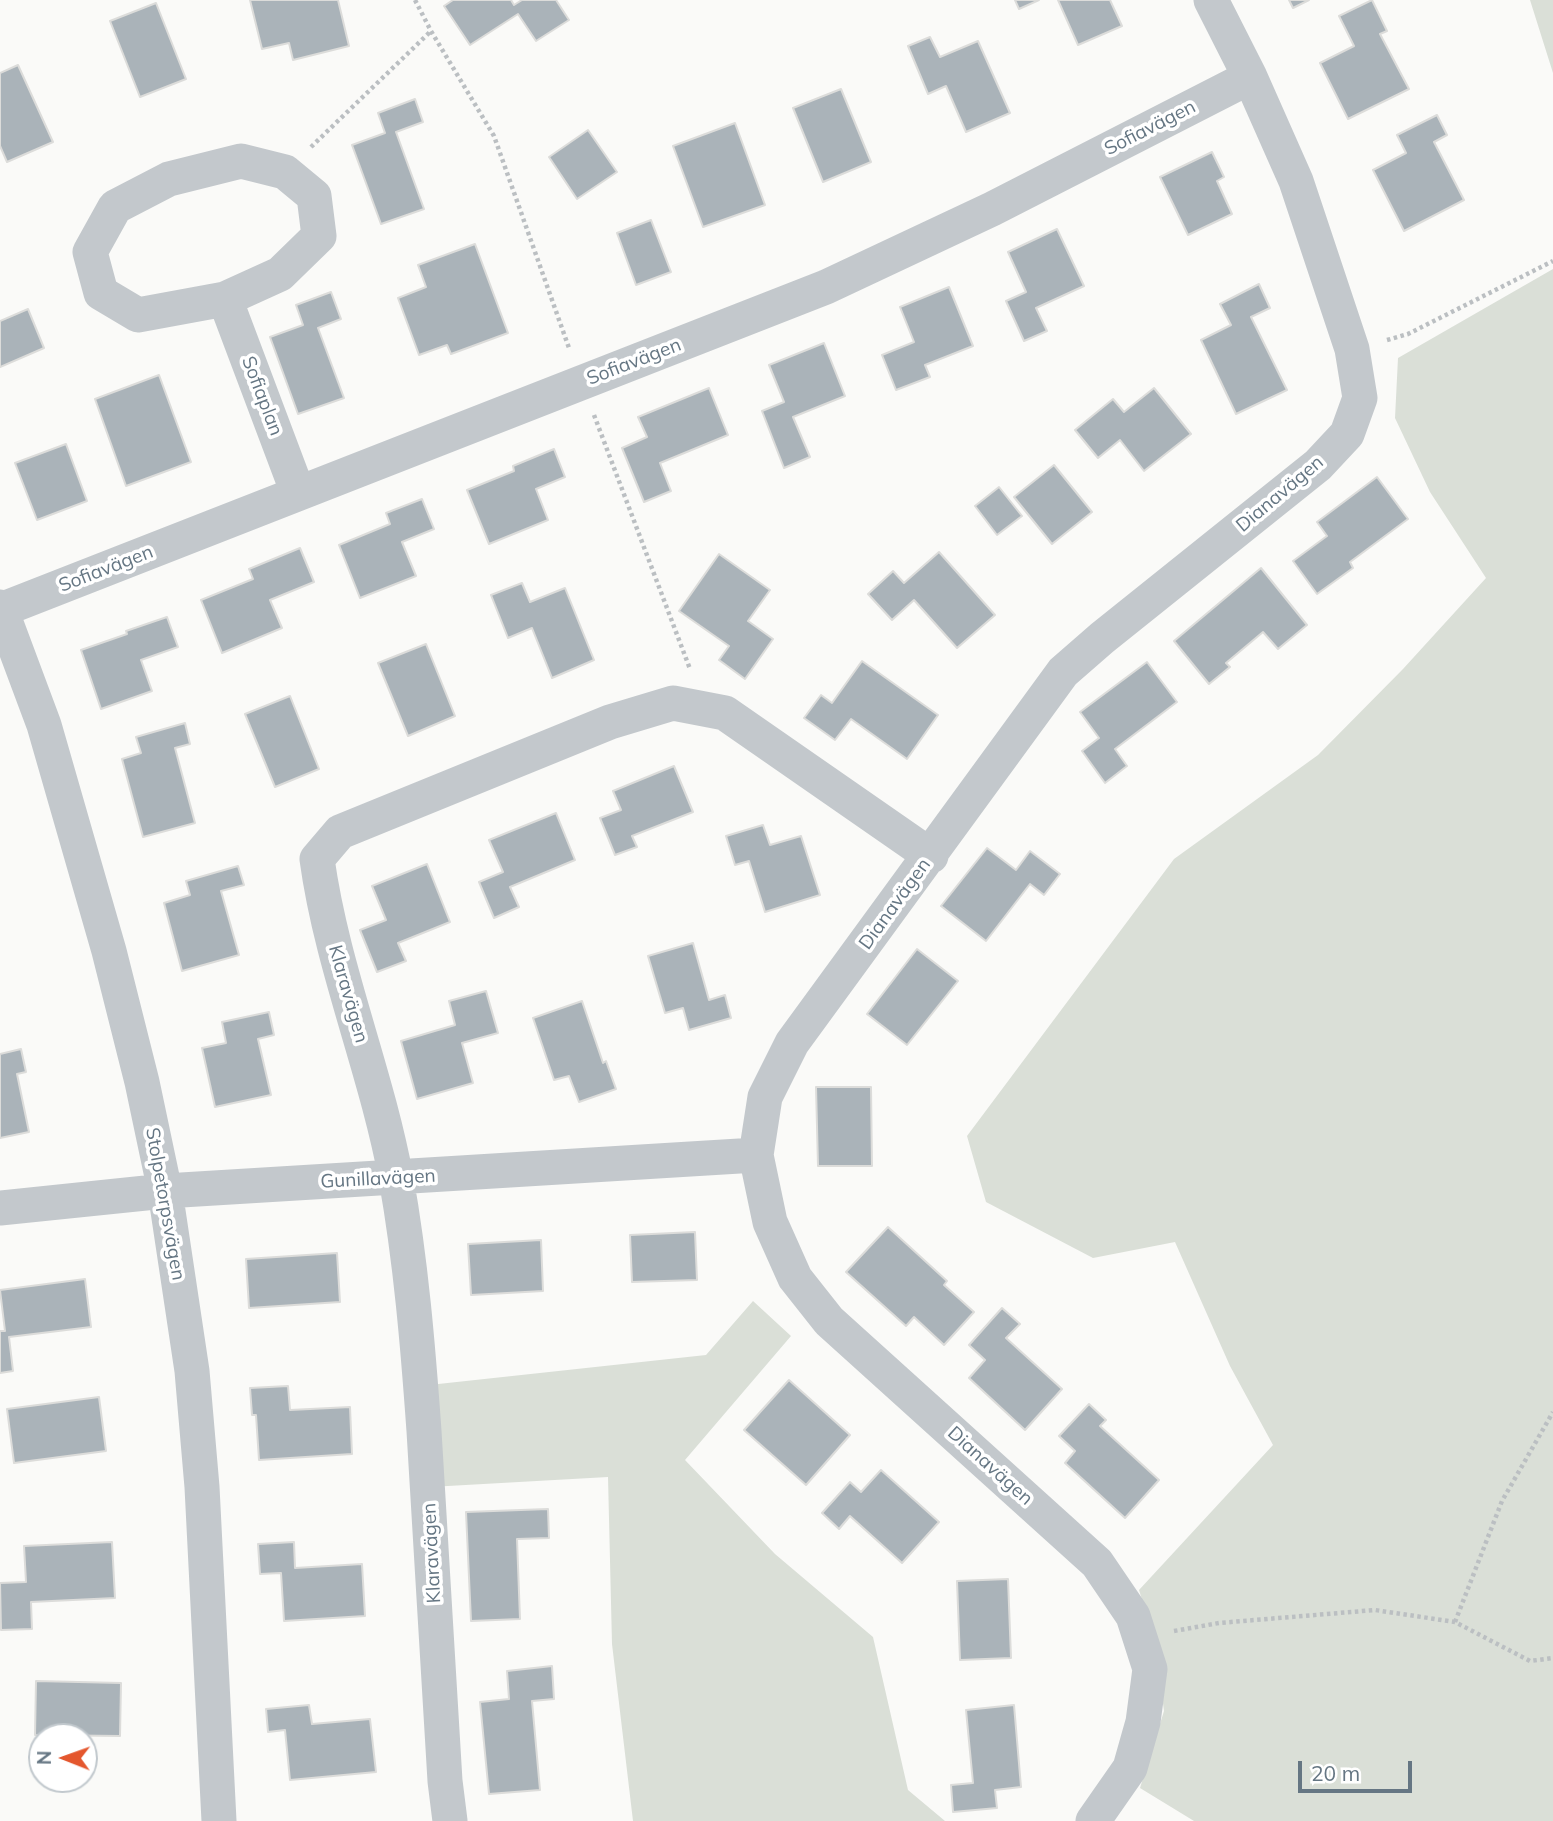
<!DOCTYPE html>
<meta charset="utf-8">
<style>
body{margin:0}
#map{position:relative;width:1553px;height:1821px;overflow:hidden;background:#fafaf8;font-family:Mulish,sans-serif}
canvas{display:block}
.north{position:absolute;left:28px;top:1723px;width:70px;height:70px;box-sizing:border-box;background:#fff;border:2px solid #c1c8cd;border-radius:50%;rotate:271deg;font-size:19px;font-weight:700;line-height:28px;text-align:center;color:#657683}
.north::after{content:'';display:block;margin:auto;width:24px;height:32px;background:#e4572e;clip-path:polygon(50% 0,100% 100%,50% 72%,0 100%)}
.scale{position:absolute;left:1298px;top:1761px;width:114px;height:32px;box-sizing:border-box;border:4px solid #657683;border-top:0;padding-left:9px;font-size:21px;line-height:24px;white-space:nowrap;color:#657683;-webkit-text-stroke:5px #fff;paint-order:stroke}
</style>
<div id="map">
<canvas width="1553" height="1821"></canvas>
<div class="north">N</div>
<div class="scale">20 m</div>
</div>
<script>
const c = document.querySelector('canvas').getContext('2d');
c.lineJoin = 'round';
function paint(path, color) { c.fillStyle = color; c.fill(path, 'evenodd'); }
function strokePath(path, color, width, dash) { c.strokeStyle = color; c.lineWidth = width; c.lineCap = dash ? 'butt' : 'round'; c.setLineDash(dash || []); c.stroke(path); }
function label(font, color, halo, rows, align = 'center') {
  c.font = font + ' Mulish,sans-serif'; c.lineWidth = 7; c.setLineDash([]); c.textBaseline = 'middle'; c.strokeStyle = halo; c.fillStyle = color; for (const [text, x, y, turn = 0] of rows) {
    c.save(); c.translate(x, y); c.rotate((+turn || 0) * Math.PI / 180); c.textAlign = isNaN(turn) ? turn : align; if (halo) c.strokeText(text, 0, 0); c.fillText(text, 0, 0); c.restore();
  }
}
paint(new Path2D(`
 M 1530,0 L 1553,0 L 1553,73 Z
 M 1553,269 L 1553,1821 L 1194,1821 L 1140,1788 L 1164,1711 L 1154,1638 L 1139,1590 L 1273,1445 L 1230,1366 L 1175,1242 L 1093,1258 L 986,1202 L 967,1136 L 1174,859 L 1318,755 L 1403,669 L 1486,578 L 1430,492 L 1395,418 L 1398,358 Z
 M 753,1301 L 791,1336 L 685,1460 L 775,1554 L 873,1637 L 908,1790 L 945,1821 L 633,1821 L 612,1644 L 608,1477 L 430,1487 L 429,1385 L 706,1355 Z`), '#dadfd7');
const building = new Path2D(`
 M 250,0 L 338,0 L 349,46 L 293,60 L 289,43 L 262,49 Z
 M 453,0 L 511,0 L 514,5 L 522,0 L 556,0 L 569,20 L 536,41 L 518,14 L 470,45 L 444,6 Z
 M 1015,0 L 1039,0 L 1019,9 Z
 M 1058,0 L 1110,0 L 1122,26 L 1078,45 Z
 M 1289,0 L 1309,0 L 1293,8 Z
 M 1372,0 L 1387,31 L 1380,34 L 1409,89 L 1348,119 L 1320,63 L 1354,46 L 1339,16 Z
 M 156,3 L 186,79 L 140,97 L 110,21 Z
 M 930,37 L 940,57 L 978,41 L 1010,113 L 966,132 L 946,86 L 928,94 L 908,46 Z
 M 18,65 L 53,142 L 7,162 L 0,146 L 0,73 Z
 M 841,89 L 871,162 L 823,182 L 793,108 Z
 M 415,99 L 423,122 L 396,132 L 424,209 L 381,224 L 352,145 L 385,133 L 378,113 Z
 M 1437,115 L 1447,135 L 1434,142 L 1464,200 L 1404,231 L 1373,170 L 1406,153 L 1397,135 Z
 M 735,123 L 765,205 L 703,227 L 673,146 Z
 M 588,130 L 617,172 L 577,199 L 549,157 Z
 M 1212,152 L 1224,177 L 1217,181 L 1232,214 L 1188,235 L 1160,177 Z
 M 651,220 L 671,272 L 636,285 L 617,233 Z
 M 1057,229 L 1084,286 L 1036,308 L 1047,331 L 1024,341 L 1006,301 L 1026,292 L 1008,252 Z
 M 475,244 L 508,333 L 451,354 L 447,345 L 419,355 L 398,298 L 426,287 L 418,265 Z
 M 1259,284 L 1270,308 L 1251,317 L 1287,390 L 1236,414 L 1201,340 L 1231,325 L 1220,304 Z
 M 949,287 L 973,346 L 925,365 L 930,377 L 896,390 L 882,355 L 914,342 L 900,307 Z
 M 331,292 L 341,319 L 318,328 L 344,398 L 298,414 L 270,337 L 303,325 L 296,305 Z
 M 28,309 L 44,348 L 0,367 L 0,321 Z
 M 824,343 L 845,396 L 793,417 L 810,457 L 784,468 L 762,411 L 784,402 L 769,365 Z
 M 159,375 L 191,462 L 126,486 L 95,399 Z
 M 709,388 L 728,435 L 660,463 L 671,491 L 644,502 L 622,448 L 647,437 L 638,417 Z
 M 1154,388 L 1191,434 L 1144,471 L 1120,440 L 1098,458 L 1075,430 L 1113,399 L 1124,412 Z
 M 66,444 L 87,501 L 37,520 L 15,463 Z
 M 554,449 L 565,477 L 536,489 L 548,520 L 489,544 L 467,490 L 514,471 L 513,466 Z
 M 1054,465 L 1092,512 L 1052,544 L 1014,497 Z
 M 1377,477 L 1408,519 L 1350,562 L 1353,568 L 1317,594 L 1293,561 L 1327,536 L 1317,522 Z
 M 999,487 L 1022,516 L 997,535 L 975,506 Z
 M 422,499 L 434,529 L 402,542 L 416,576 L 360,598 L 339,545 L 390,524 L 386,513 Z
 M 300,548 L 314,582 L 270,600 L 282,628 L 222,653 L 201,600 L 253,579 L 249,569 Z
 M 939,552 L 995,615 L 957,648 L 914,600 L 892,620 L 868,594 L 893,571 L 904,583 Z
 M 719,554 L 770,590 L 748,621 L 773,639 L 745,679 L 719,660 L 729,646 L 679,611 Z
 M 1261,568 L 1307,625 L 1278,649 L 1263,632 L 1226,663 L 1230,667 L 1209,684 L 1174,641 Z
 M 522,583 L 530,602 L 565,588 L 594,660 L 552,678 L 532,628 L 508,638 L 491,595 Z
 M 167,617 L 178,647 L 141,660 L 152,691 L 101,709 L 81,650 L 127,634 L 126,631 Z
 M 426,644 L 455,716 L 408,736 L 378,663 Z
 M 862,661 L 938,715 L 907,759 L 851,719 L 835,740 L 804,718 L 821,695 L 832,703 Z
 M 1147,662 L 1177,702 L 1115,749 L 1127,766 L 1105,783 L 1082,751 L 1099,738 L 1080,712 Z
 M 290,696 L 319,769 L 275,787 L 245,714 Z
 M 185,723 L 190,744 L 175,748 L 195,823 L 143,837 L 122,759 L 141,753 L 136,737 Z
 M 674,766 L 693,812 L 632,836 L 637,847 L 615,855 L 600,818 L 621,810 L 613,791 Z
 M 556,813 L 575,860 L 510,887 L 519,907 L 494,918 L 479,882 L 503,872 L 489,840 Z
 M 763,825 L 770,845 L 801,836 L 820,895 L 765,912 L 749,861 L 735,865 L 726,836 Z
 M 987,848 L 1016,870 L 1030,851 L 1060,874 L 1044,895 L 1030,884 L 986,941 L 941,906 Z
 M 427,864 L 450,922 L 398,943 L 406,961 L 377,972 L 360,930 L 386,920 L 372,886 Z
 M 238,866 L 244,885 L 221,891 L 239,955 L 182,971 L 164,903 L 190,895 L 186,881 Z
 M 693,943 L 709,1000 L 725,995 L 731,1018 L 689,1030 L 683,1008 L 665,1013 L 648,956 Z
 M 917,949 L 958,981 L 907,1045 L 867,1014 Z
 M 486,991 L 498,1033 L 462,1043 L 473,1083 L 417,1099 L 401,1041 L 455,1025 L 449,1001 Z
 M 582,1001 L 603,1063 L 606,1061 L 616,1089 L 579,1102 L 569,1076 L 554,1080 L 533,1018 Z
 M 269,1012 L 274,1035 L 258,1039 L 271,1095 L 215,1107 L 202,1048 L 226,1043 L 222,1022 Z
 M 21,1049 L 26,1072 L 17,1074 L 29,1132 L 0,1138 L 0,1054 Z
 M 816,1087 L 871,1087 L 872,1166 L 818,1166 Z
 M 888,1227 L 947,1281 L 944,1285 L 974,1312 L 944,1345 L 914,1317 L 906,1326 L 846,1272 Z
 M 695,1232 L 697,1280 L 632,1282 L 630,1235 Z
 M 541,1240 L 543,1291 L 471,1295 L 468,1244 Z
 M 337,1253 L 340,1302 L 249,1308 L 246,1259 Z
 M 85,1279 L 91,1327 L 9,1337 L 13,1371 L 0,1373 L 0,1331 L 5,1331 L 0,1290 Z
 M 1002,1308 L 1020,1324 L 1006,1338 L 1062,1389 L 1025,1430 L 969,1378 L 985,1360 L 969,1345 Z
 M 789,1380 L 850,1435 L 806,1485 L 744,1430 Z
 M 288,1386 L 290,1410 L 350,1407 L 352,1454 L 259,1460 L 256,1415 L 252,1415 L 250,1388 Z
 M 99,1397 L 106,1451 L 14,1463 L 7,1409 Z
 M 1089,1404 L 1106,1420 L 1100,1426 L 1159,1480 L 1125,1518 L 1065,1463 L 1075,1451 L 1059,1436 Z
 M 881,1470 L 939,1522 L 902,1563 L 850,1516 L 839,1529 L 822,1513 L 850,1482 L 861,1492 Z
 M 548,1509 L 549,1538 L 517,1539 L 520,1619 L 471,1621 L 466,1512 Z
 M 112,1542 L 115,1598 L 31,1602 L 32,1629 L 1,1630 L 0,1583 L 26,1582 L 24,1546 Z
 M 294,1542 L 295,1568 L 362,1564 L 365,1616 L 284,1621 L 281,1573 L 260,1574 L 258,1544 Z
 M 1008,1579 L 1011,1658 L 960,1660 L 957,1581 Z
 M 552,1666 L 554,1699 L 532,1701 L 540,1790 L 489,1794 L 480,1702 L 509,1699 L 507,1671 Z
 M 36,1681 L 121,1683 L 120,1736 L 35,1735 Z
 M 309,1705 L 312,1724 L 370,1719 L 376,1772 L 290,1780 L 285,1730 L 268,1732 L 266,1709 Z
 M 1014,1705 L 1021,1787 L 995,1790 L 997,1808 L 953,1812 L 951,1785 L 973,1783 L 966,1710 Z`);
paint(building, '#aab3b9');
strokePath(building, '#dcdcda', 2);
strokePath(new Path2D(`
 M 415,0 L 431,31 L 494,136 L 569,348
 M 311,147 L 431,31
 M 1387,340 L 1408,334 L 1553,261
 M 594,415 L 690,669
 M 1455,1622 L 1502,1501 L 1553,1412
 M 1174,1631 L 1219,1623 L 1375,1610 L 1455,1622 L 1530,1661 L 1553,1658`), '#bbbfc2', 4.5, [3.5, 3.5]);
strokePath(new Path2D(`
 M 225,299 L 138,315 L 101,293 L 90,252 L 115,207 L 169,179 L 241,161 L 285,172 L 314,196 L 319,236 L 280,274 L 225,299 L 298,493
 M 0,607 L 44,725 L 109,951 L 142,1082 L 165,1191 L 192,1371 L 202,1487 L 219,1821
 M 1,610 L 826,287 L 992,209 L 1250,77
 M 0,1208 L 165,1191 L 756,1155
 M 450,1821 L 445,1781 C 438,1664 432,1547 424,1431 C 418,1347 411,1262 396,1178 C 376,1070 332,968 317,859 L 340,832 L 610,722 L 673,703 L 725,713 L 931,856
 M 1093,1821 L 1130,1768 L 1143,1722 L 1150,1669 L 1133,1616 L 1097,1563 L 829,1321 L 795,1278 L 770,1222 L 756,1155 L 765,1097 L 792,1043 L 1063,672 L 1102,638 L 1318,465 L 1347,434 L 1360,398 L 1352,349 L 1296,181 L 1250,77 L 1211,0`), '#c3c8cc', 35);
label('19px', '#657683', '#fff', [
 ["Sofiavägen",1150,128,-27],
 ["Sofiavägen",634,362,-21],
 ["Sofiaplan",262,396,69],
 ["Dianavägen",1280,494,-40],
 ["Sofiavägen",106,569,-21],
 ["Dianavägen",895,904,-54],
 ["Klaravägen",348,994,74],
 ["Gunillavägen",378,1179,-3],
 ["Stolpetorpsvägen",165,1204,80],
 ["Dianavägen",990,1466,42],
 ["Klaravägen",432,1553,-93]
]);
</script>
